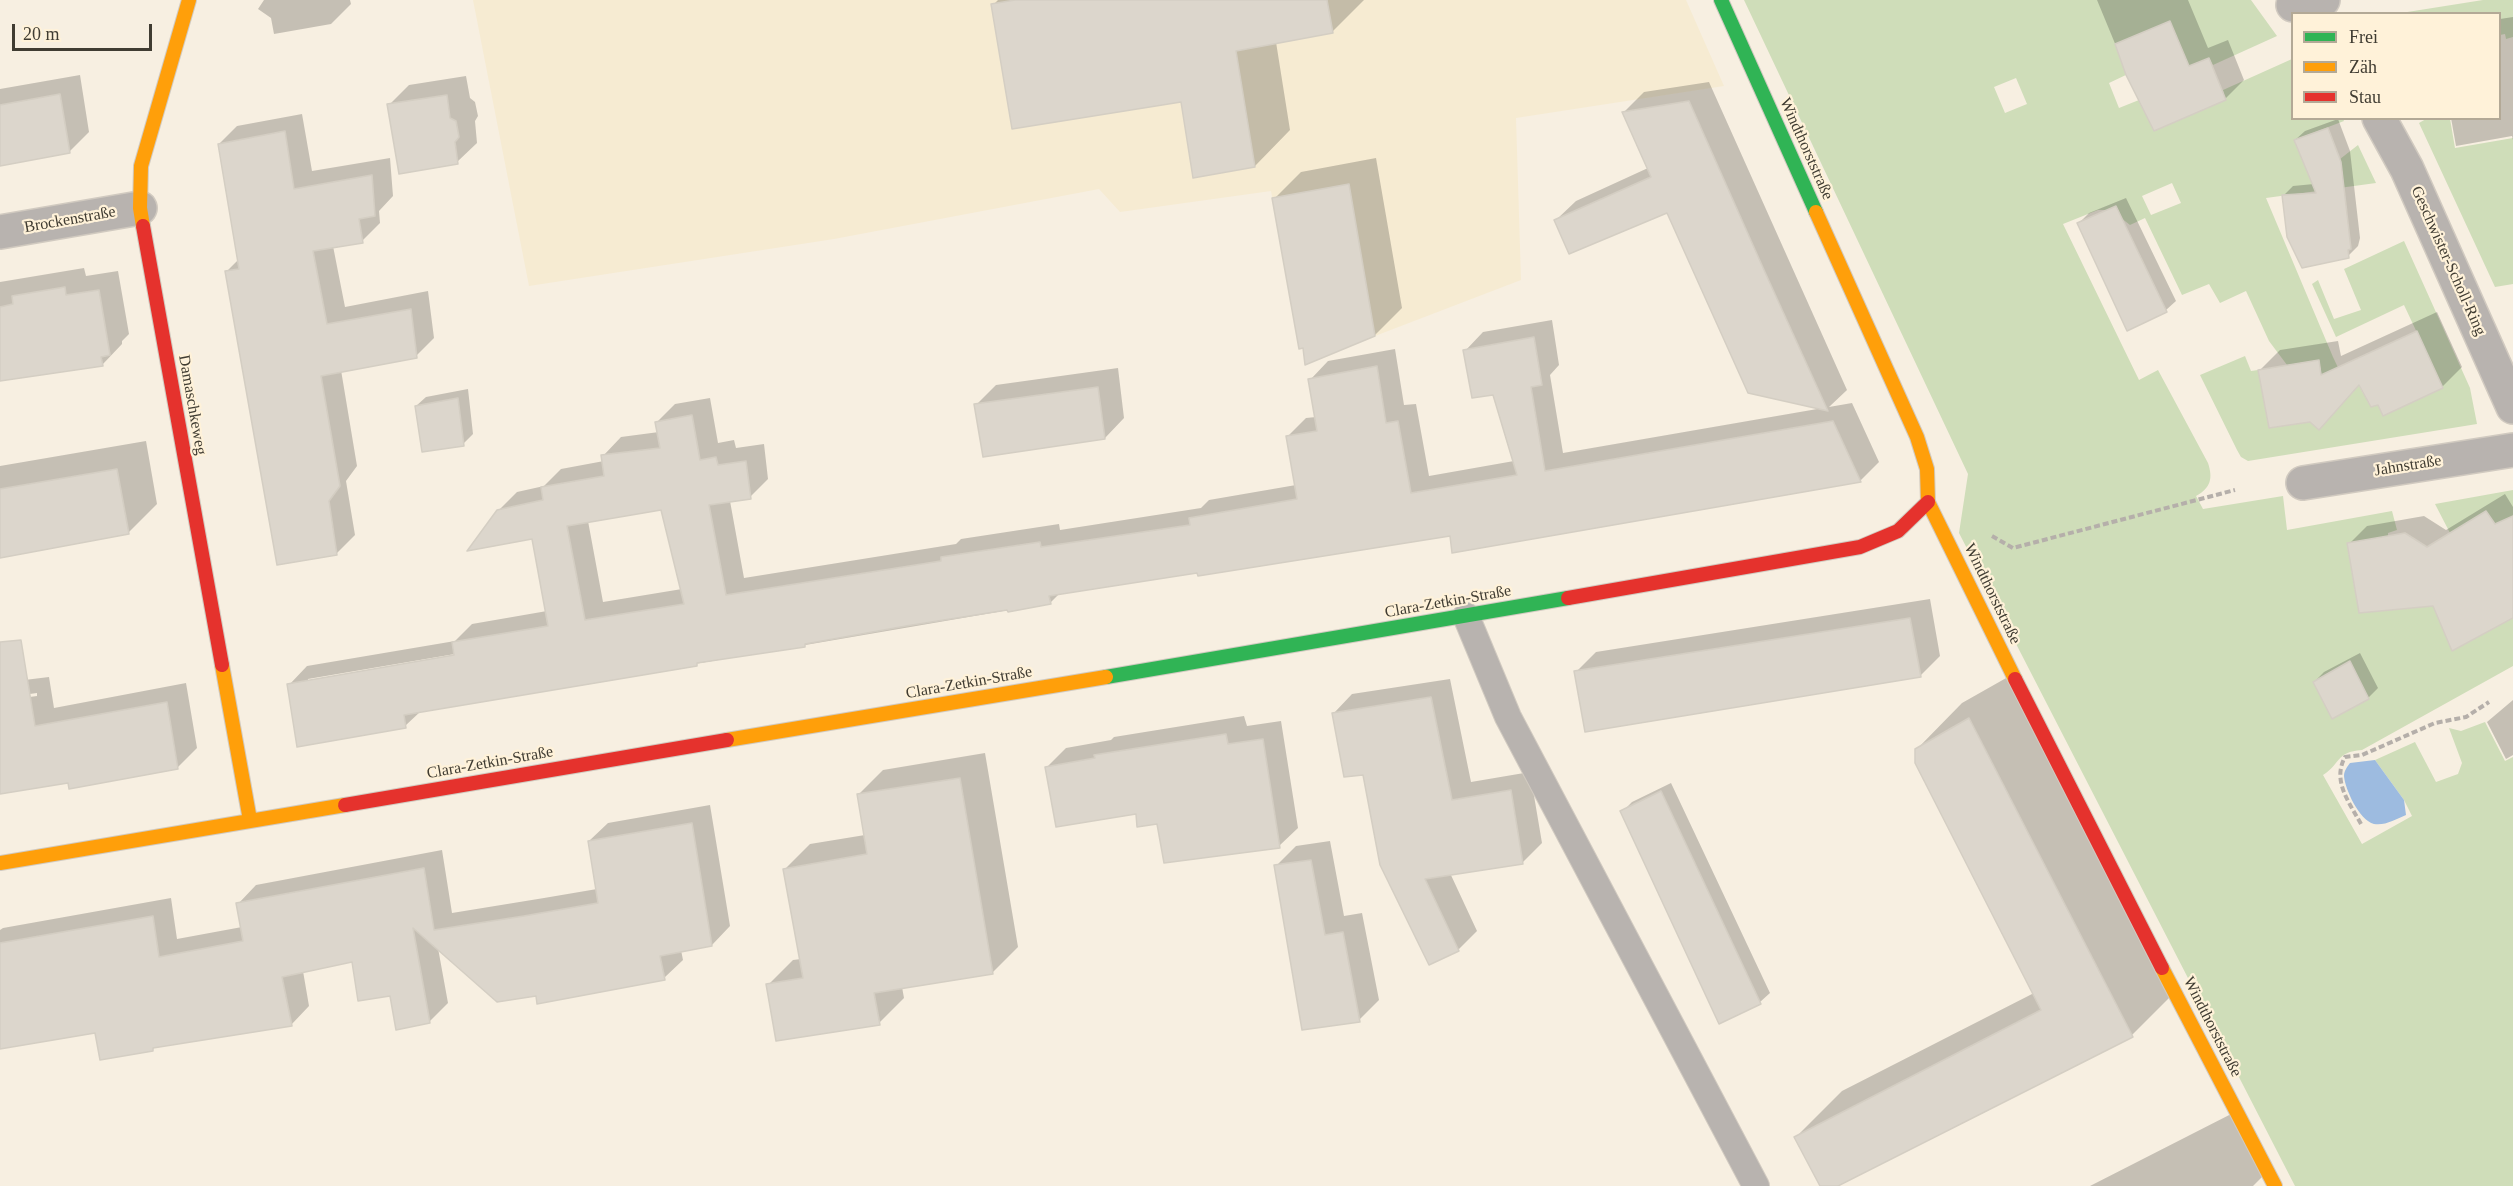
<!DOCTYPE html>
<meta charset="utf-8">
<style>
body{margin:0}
#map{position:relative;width:2513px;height:1186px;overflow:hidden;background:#f7efe1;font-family:"Times New Roman",serif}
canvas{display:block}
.legend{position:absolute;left:2291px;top:12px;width:210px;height:108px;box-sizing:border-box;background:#fff2d9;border:2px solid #b3a996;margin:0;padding:8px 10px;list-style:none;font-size:18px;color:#403c32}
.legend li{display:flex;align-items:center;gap:12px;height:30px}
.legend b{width:30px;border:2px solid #b3a996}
.scale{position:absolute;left:12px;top:24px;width:140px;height:27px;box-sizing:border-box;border:3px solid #403c32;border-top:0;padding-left:8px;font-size:18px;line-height:21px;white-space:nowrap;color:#403c32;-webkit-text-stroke:4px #fff2d9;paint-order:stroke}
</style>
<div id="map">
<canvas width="2513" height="1186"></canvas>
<ul class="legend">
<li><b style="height:8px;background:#30b455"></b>Frei</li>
<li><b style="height:8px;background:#ff9f0a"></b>Zäh</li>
<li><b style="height:8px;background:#e5322d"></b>Stau</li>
</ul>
<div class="scale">20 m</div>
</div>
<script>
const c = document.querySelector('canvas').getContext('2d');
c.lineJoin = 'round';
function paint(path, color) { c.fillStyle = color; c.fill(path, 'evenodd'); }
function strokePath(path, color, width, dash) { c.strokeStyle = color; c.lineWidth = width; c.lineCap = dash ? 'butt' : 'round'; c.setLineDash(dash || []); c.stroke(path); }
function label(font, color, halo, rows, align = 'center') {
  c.font = font + ' "Times New Roman",serif'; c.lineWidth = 4.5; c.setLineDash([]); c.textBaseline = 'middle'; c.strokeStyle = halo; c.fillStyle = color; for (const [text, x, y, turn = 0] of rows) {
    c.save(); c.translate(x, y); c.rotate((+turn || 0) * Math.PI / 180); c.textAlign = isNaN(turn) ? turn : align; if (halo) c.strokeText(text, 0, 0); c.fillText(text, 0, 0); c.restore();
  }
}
paint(new Path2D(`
 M 473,0 L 1686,0 L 1724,86 L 1516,118 L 1521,280 L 1375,336 L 1299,349 L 1271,191 L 1120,212 L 1099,189 L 834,239 L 529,286 Z`), '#f6ebd2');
paint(new Path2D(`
 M 1744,0 L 2251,0 L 2277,36 L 2213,65 L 2209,58 L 2189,66 L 2170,21 L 2116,44 L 2128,74 L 2109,83 L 2119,108 L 2139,100 L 2154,131 L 2225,100 L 2223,90 L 2292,59 L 2292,118 L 2343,119 L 2344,121 L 2294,140 L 2307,171 L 2340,159 L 2358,145 L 2376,183 L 2266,198 L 2333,357 L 2342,376 L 2353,375 L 2371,407 L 2443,388 L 2404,305 L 2336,337 L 2312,284 L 2318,280 L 2334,319 L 2361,310 L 2344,269 L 2404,241 L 2470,388 L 2477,424 L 2248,461 L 2241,457 L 2237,450 L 2200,375 L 2245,356 L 2251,371 L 2258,370 L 2269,428 L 2310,422 L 2326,401 L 2319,360 L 2287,365 L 2269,341 L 2246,291 L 2220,303 L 2209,284 L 2182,295 L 2145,218 L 2130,225 L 2111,210 L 2098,210 L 2063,224 L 2139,380 L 2158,370 L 2208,463 C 2213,478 2211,488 2196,496 L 2203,509 L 2283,496 L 2287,530 L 2392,511 L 2397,530 L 2388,533 L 2388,536 L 2347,544 L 2357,602 L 2388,610 L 2399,609 L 2397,595 L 2513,610 L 2513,666 L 2362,750 C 2335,752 2341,764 2323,775 L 2362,844 L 2412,816 L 2404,800 L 2375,760 L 2415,742 L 2436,782 L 2458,774 L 2462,763 L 2449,728 L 2461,731 L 2485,722 L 2505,761 L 2513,757 L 2513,1186 L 2295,1186 L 1959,533 L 1968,474 ZM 2016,78 L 2027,104 L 2005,113 L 1994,87 ZM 2172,183 L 2181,203 L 2151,215 L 2142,196 Z
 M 2483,0 L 2513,0 L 2513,37 L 2506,39 L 2505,34 L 2500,35 L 2500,14 L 2401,13 Z
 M 2426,119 L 2450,119 L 2455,148 L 2513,138 L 2513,284 L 2495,287 L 2419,123 Z
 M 2513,490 L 2513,525 L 2509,518 L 2495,524 L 2450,533 L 2435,504 Z`), '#cfddb9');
paint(new Path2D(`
 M 2375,760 L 2404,800 L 2406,815 C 2396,819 2385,826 2374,824 C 2359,820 2345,789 2344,776 C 2344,771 2347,767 2350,763 Z`), '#9dbbe0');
paint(new Path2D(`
 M 264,0 L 350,0 L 351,4 L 331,24 L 274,34 L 271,18 L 258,9 Z
 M 998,0 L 1364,0 L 1332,32 L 1276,42 L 1290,130 L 1255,166 L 1182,100 L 993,5 Z
 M 2097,0 L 2188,0 L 2208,48 L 2228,40 L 2244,80 L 2225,99 L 2128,75 Z
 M 2513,17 L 2513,140 L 2512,136 L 2456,146 L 2451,118 L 2500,118 L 2500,19 Z
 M 80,75 L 89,132 L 69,152 L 0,163 L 0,89 Z
 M 466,76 L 470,98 L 475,102 L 478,116 L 475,121 L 477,143 L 457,162 L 389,105 L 409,85 Z
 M 1709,82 L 1847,390 L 1829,407 L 1852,403 L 1879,462 L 1861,480 L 1454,551 L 1451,534 L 1060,593 L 1050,603 L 421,711 L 405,726 L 289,685 L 307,666 L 455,641 L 472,624 L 547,611 L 534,537 L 498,511 L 517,492 L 544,486 L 561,469 L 604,461 L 603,456 L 621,437 L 659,432 L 657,422 L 675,404 L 710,398 L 718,443 L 734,440 L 736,448 L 764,444 L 768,479 L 750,497 L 730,501 L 744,578 L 956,544 L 961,539 L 1059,524 L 1060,530 L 1201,508 L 1209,500 L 1296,485 L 1287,437 L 1306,418 L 1316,417 L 1310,380 L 1328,361 L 1395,349 L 1404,405 L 1416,404 L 1429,476 L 1514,461 L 1494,393 L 1465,351 L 1483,332 L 1552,320 L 1559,365 L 1550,375 L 1563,453 L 1823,408 L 1668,211 L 1556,220 L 1576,201 L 1648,168 L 1624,112 L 1644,92 ZM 663,508 L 682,589 L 603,602 L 588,521 ZM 461,653 L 462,656 L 308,682 L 308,679 Z
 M 302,114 L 312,171 L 390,158 L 393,196 L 379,211 L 380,223 L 362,241 L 333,246 L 345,307 L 428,291 L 434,338 L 416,356 L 341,370 L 357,466 L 346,481 L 355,535 L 336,554 L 226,272 L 239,259 L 219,144 L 237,126 Z
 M 2338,119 L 2350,151 L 2360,238 L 2358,246 L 2348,256 L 2283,196 L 2293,186 L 2314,184 L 2295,140 L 2305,131 Z
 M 1376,158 L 1402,308 L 1375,335 L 1274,199 L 1301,172 Z
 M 2126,198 L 2176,301 L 2166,310 L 2128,329 L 2079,223 L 2089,213 Z
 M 84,268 L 86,276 L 118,271 L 129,334 L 122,341 L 122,344 L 103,364 L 0,381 L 0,282 Z
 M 2437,312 L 2462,367 L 2442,387 L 2379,403 L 2360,384 L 2338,408 L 2260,370 L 2280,350 L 2338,341 L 2341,356 Z
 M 1118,368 L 1124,418 L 1105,438 L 976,405 L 996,385 Z
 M 468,389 L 473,434 L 463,444 L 416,406 L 426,397 Z
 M 146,441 L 157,504 L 128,533 L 0,556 L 0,466 Z
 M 2505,494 L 2513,507 L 2513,616 L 2434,605 L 2349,544 L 2367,526 L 2424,516 L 2446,530 Z
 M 1930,599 L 1940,656 L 1920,676 L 1576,672 L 1596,652 Z
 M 2360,653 L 2378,688 L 2368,698 L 2314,682 L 2324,672 Z
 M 2015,673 L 2178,989 L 2132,1035 L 1834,1186 L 1822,1186 L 1796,1137 L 1842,1091 L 2034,993 L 1916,750 L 1962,703 Z
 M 49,677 L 54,708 L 186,683 L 197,748 L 178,767 L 0,792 L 0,701 L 37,696 L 37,693 L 0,698 L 0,683 Z
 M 1450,679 L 1471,782 L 1530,772 L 1542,843 L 1523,862 L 1450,873 L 1477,931 L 1458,950 L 1334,713 L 1352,694 Z
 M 2513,700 L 2513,755 L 2506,759 L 2487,722 Z
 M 1244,716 L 1247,726 L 1281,721 L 1298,828 L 1279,846 L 1158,822 L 1047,767 L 1066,748 L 1111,740 L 1114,737 Z
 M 985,753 L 1018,947 L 993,972 L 902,987 L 904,998 L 879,1023 L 768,985 L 793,960 L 801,959 L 785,869 L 810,844 L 865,835 L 858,795 L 883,770 Z
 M 1671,783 L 1770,993 L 1760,1002 L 1720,1022 L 1622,812 L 1632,802 Z
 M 710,805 L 730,926 L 712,945 L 681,950 L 683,960 L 664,978 L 537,994 L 438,948 L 448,1003 L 429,1022 L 391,994 L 353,960 L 303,971 L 309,1006 L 291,1025 L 156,1046 L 153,1049 L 96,1031 L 0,1048 L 0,930 L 3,928 L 171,898 L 177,939 L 242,927 L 238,904 L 256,885 L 442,850 L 452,913 L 544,898 L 597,889 L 589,841 L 608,823 Z
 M 1330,841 L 1344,916 L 1362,913 L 1379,1000 L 1359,1020 L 1276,866 L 1296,846 Z
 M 2239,1110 L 2270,1169 L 2253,1186 L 2090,1186 Z`), '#0003');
const building = new Path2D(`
 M 1015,0 L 1327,0 L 1333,33 L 1236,51 L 1255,167 L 1193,178 L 1181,102 L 1012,129 L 991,4 Z
 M 2170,21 L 2189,66 L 2209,58 L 2226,100 L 2154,131 L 2126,75 L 2115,44 Z
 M 60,94 L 70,153 L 0,166 L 0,105 Z
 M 447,95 L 450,118 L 456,121 L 459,137 L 455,142 L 458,164 L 399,174 L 387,104 Z
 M 1689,101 L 1764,270 L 1828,411 L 1748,393 L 1667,213 L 1569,254 L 1554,220 L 1651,177 L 1622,112 Z
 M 2328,128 L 2341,162 L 2351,249 L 2348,250 L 2349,258 L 2302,268 L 2287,237 L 2282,195 L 2316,193 L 2294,140 Z
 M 285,131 L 294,189 L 372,175 L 375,216 L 359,219 L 363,243 L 313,251 L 327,324 L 411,309 L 417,358 L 321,376 L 340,486 L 329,501 L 337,555 L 277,565 L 225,271 L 239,269 L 218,144 Z
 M 1349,184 L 1375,336 L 1305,365 L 1303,348 L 1299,349 L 1272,198 Z
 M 2116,206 L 2167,312 L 2127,331 L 2077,223 Z
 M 65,287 L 66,295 L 99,290 L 110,355 L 101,357 L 103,366 L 0,381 L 0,307 L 13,304 L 12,296 Z
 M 2417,331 L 2443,388 L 2383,416 L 2378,405 L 2371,407 L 2359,385 L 2319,430 L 2310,422 L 2269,428 L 2258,370 L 2319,360 L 2321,375 Z
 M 1534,337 L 1542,385 L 1531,387 L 1545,471 L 1833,421 L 1861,482 L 1452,553 L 1450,536 L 1198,576 L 1197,573 L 1049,596 L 1051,604 L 1008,612 L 1007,610 L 906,626 L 805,644 L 805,647 L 697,663 L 697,666 L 404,715 L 406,728 L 297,747 L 287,684 L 454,655 L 452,642 L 548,626 L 532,539 L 467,551 L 497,510 L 543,500 L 541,487 L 604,476 L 601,455 L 660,448 L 655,422 L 692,415 L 700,460 L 716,457 L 718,465 L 746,461 L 751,499 L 709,505 L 726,595 L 941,561 L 941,557 L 1040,542 L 1041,547 L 1190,525 L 1189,518 L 1297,499 L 1286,436 L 1317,431 L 1308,379 L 1377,366 L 1386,423 L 1398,421 L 1411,493 L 1517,475 L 1493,395 L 1472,398 L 1463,350 ZM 661,510 L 684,604 L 585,620 L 567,526 Z
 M 1098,387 L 1105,439 L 983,457 L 974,404 Z
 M 458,398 L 464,446 L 422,452 L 415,406 Z
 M 117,469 L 129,534 L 0,558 L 0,489 Z
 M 2486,511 L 2495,524 L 2513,516 L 2513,618 L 2452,651 L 2433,606 L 2359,613 L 2347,543 L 2405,533 L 2427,547 Z
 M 1910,618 L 1921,677 L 1585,732 L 1574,671 Z
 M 21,640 L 35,726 L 167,702 L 178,769 L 69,789 L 68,783 L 0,794 L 0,642 Z
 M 2350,661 L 2369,699 L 2332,719 L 2313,682 Z
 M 1431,697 L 1452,800 L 1511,790 L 1523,864 L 1425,879 L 1459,951 L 1429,965 L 1380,865 L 1363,775 L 1344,777 L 1332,713 Z
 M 1969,718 L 2133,1037 L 1838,1186 L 1820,1186 L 1794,1137 L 2041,1010 L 1915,763 L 1915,749 Z
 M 1226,734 L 1228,744 L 1263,739 L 1280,848 L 1164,863 L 1157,824 L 1137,827 L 1136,814 L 1056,827 L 1045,767 L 1095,758 L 1094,755 Z
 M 960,778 L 993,974 L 874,993 L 880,1025 L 776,1041 L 766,984 L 803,978 L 783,869 L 867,854 L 857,794 Z
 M 1661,791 L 1761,1004 L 1719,1024 L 1620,811 Z
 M 692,823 L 712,946 L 660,956 L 665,980 L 537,1004 L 536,996 L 497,1002 L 413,928 L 430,1023 L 396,1030 L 390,996 L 358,1001 L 352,962 L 282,977 L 292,1026 L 153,1048 L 153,1051 L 100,1060 L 95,1033 L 0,1049 L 0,943 L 153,916 L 159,957 L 243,941 L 236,903 L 424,868 L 434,930 L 524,916 L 598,903 L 588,841 Z
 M 1311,860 L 1325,935 L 1343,932 L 1360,1022 L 1302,1030 L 1274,865 Z`);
paint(building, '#dcd6cc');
strokePath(building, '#d4cec3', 1.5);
const lane = new Path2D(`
 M 1466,616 L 1508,717 L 1756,1186`);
const street = new Path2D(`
 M 2293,5 L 2323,0
 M 2379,118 L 2407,169 L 2513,407
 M 0,232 L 140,208
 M 2303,483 L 2513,450`);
const fast = new Path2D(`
 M 1721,0 L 1816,212
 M 1106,677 L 1568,598`);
const slow = new Path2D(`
 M 1816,212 L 1917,437 L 1927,469 L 1928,502 L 2015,679
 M 143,226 L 140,208 L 141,166 L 189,0
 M 222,665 L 250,820
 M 727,740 L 1106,677
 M 0,863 L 345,805
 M 2162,968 L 2275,1186`);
const jam = new Path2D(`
 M 143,226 L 222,665
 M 1568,598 L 1860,547 L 1898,531 L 1928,502
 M 2015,679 L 2162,968
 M 345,805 L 727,740`);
strokePath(lane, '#d1cac0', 28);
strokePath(street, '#d1cac0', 36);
strokePath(fast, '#d1cac0', 16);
strokePath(slow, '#d1cac0', 16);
strokePath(jam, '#d1cac0', 16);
strokePath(new Path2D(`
 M 1992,536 L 2013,548 L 2235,490
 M 2361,824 C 2349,802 2332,781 2345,757 L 2362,755 L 2435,723 L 2466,717 L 2489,702`), '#b5afaa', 4, [6, 3]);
strokePath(lane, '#b8b3af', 26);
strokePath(street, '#b8b3af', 33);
strokePath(fast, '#30b455', 14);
strokePath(slow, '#ff9f0a', 14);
strokePath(jam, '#e5322d', 14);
label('16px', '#403c32', '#fff2d9', [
 ["Windthorststraße",1806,149,66],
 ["Brockenstraße",70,220,-10],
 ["Geschwister-Scholl-Ring",2448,261,66],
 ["Damaschkeweg",192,405,80],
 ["Jahnstraße",2408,466,-9],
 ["Windthorststraße",1992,594,64],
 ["Clara-Zetkin-Straße",1448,602,-10],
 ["Clara-Zetkin-Straße",969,683,-10],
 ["Clara-Zetkin-Straße",490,763,-10],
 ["Windthorststraße",2212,1027,63]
]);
</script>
